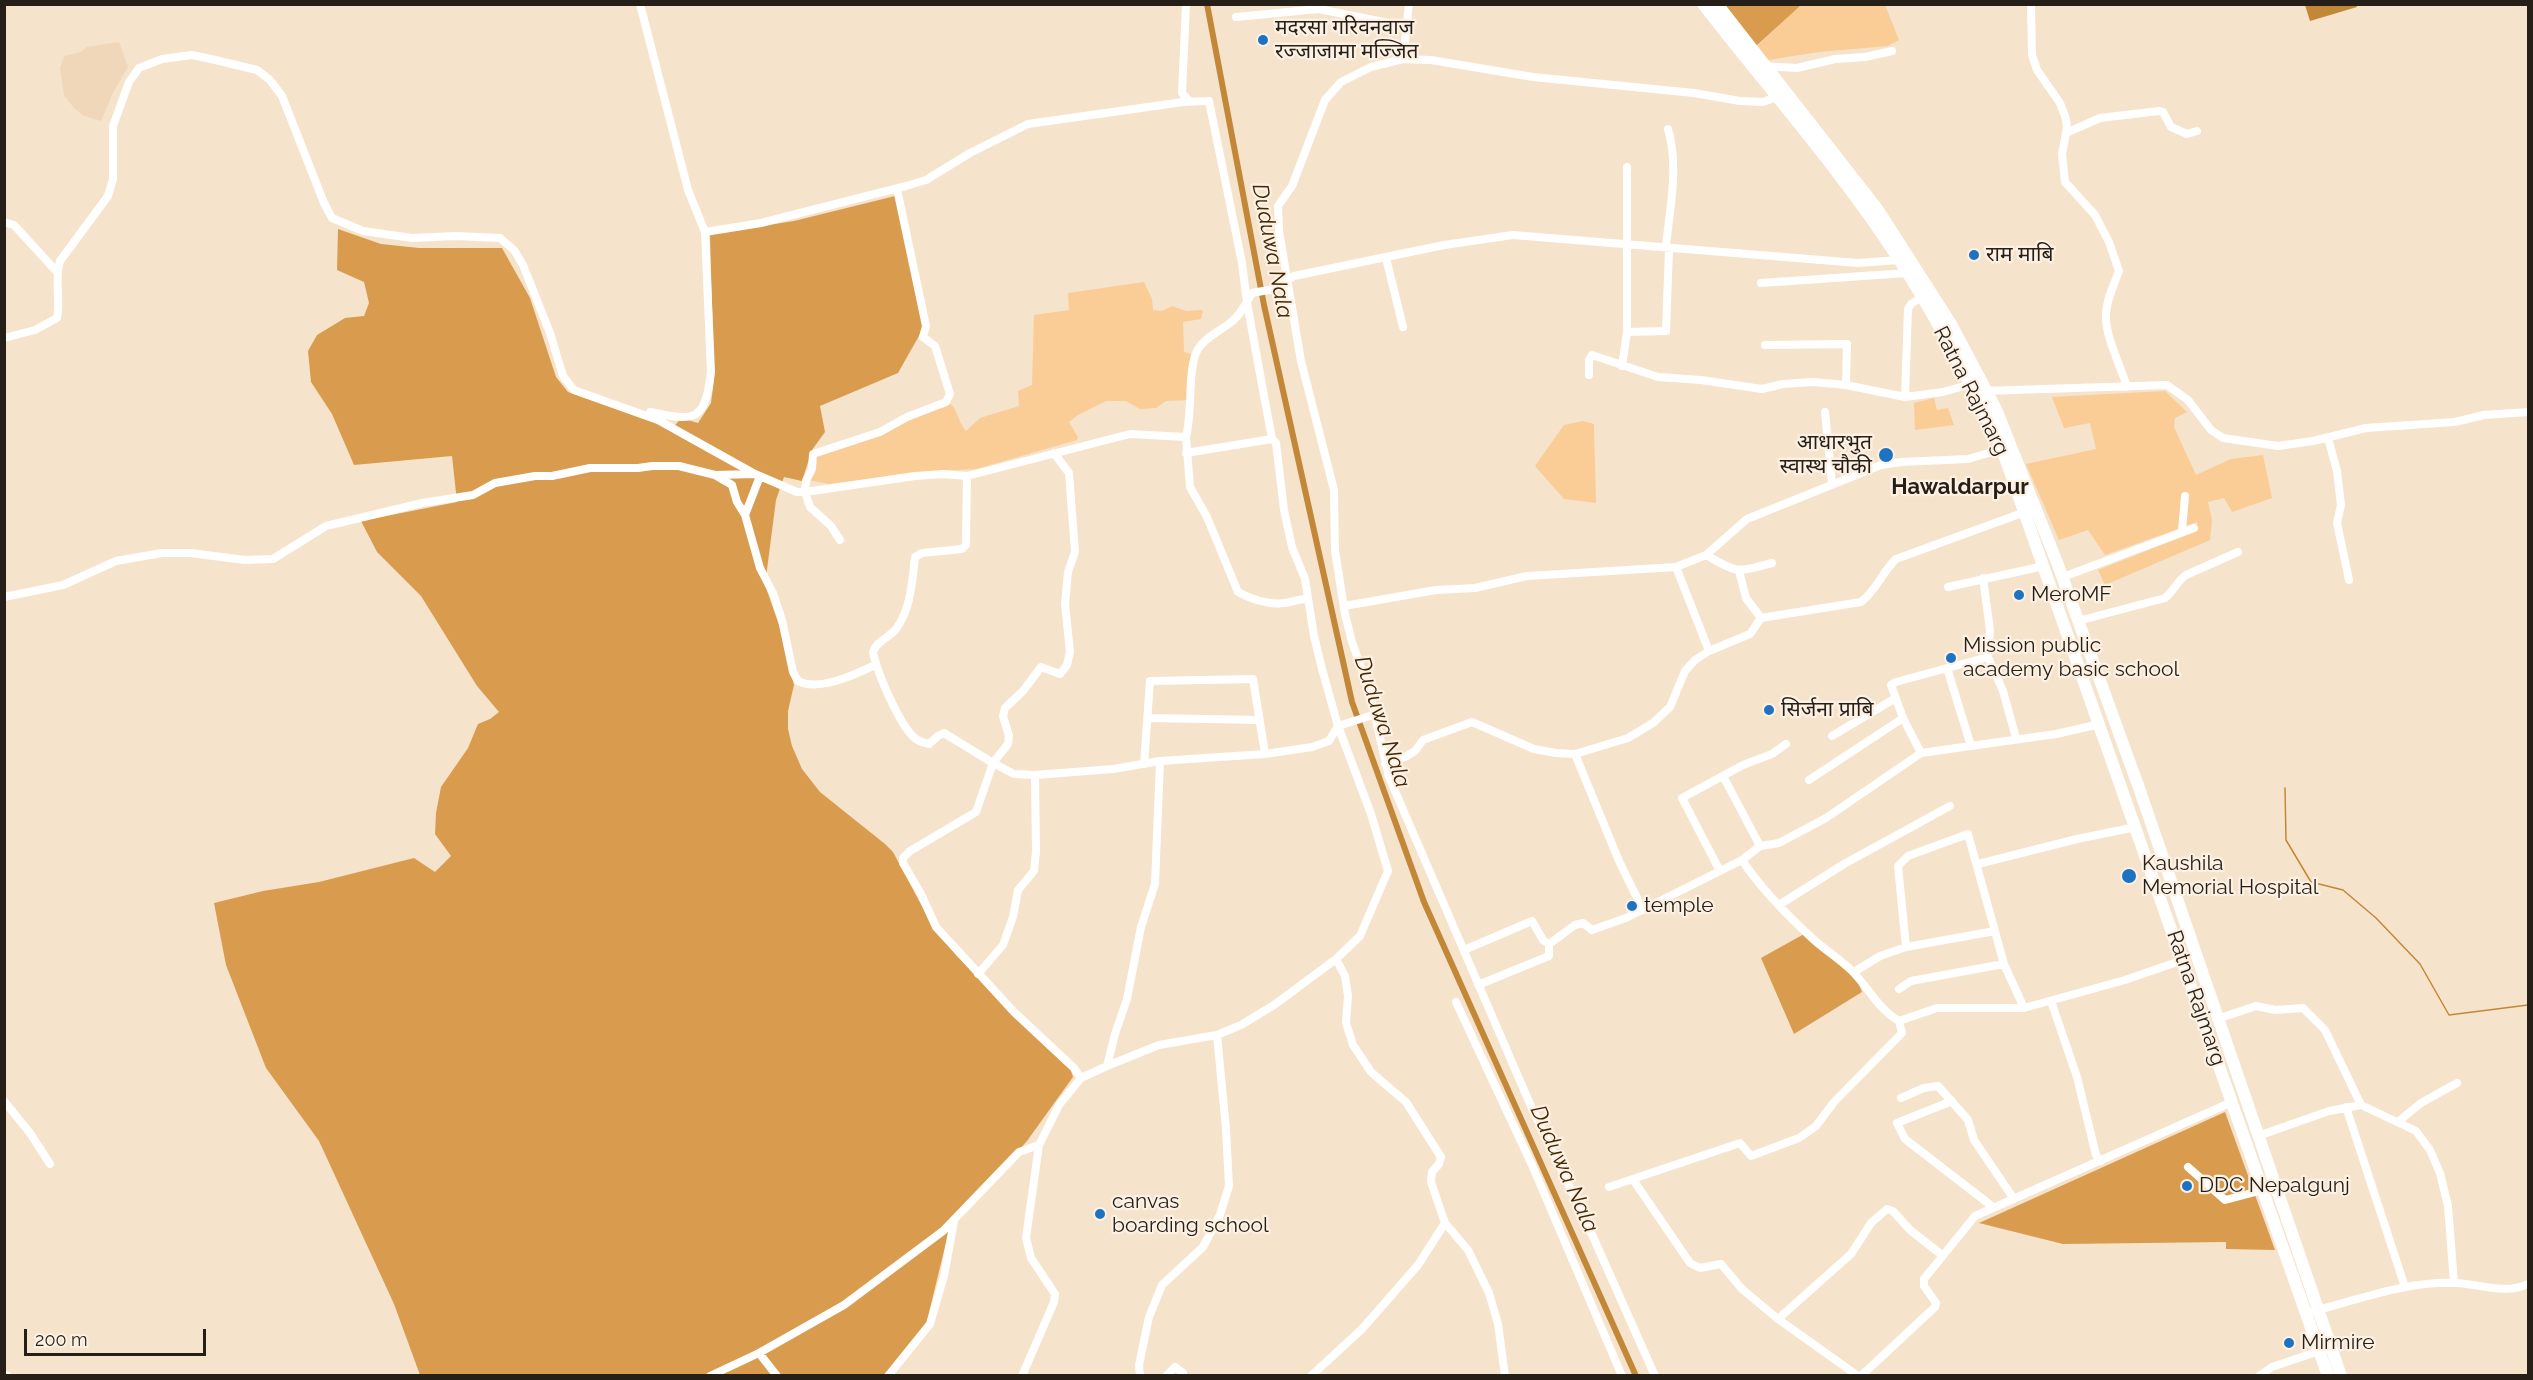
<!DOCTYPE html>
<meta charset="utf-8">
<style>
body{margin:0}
#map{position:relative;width:2533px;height:1380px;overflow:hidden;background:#f6e3cc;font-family:Raleway,sans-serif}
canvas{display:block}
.frame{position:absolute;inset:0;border:6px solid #261f17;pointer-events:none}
.scale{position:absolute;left:24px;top:1329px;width:182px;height:27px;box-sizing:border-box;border:3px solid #261f17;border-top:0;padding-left:8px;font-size:18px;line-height:21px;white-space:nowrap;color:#261f17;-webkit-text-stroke:4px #fdf1e4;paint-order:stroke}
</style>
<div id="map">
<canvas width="2533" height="1380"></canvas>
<div class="frame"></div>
<div class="scale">200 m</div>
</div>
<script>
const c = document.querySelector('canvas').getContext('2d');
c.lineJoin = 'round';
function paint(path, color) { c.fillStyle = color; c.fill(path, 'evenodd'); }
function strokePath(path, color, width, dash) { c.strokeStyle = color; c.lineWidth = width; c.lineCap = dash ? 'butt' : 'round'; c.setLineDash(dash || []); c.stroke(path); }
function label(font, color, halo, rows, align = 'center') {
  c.font = font + ' Raleway,"Noto Sans Devanagari",sans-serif'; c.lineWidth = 4.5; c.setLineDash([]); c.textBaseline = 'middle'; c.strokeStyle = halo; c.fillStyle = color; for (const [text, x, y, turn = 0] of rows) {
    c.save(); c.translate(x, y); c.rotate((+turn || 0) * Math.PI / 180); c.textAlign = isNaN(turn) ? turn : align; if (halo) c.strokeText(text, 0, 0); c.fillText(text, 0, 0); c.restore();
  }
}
paint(new Path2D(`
 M 119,42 L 128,67 L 113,93 L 101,121 L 84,116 L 75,109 L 64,96 L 60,68 L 64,56 L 81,52 L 86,47 Z`), '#f0d7ba');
paint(new Path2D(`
 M 1801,4 L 1885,5 L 1899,40 L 1888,46 L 1819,52 L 1768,60 L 1757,46 Z
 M 1144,282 L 1152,299 L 1153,310 L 1162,311 L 1172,306 L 1186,311 L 1203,310 L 1201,319 L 1183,322 L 1184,352 L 1191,354 L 1188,400 L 1166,401 L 1156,408 L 1140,409 L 1126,401 L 1106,401 L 1078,415 L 1069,422 L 1078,437 L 1077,440 L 976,469 L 940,471 L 829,484 L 808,480 L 815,456 L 947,404 L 952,405 C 958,413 959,423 966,431 L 980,418 L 1019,406 L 1018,391 L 1032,385 L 1034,315 L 1069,310 L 1068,293 Z
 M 2165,391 L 2187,412 L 2175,418 L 2174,427 L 2196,475 L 2231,459 L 2263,455 L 2272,498 L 2232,512 L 2224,498 L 2208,502 L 2212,520 L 2210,540 L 2105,585 L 2098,570 L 2197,531 L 2197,522 L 2105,555 L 2088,530 L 2059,540 L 2026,464 L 2096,449 L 2090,423 L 2064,428 L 2052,397 Z
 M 1934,398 L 1937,410 L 1948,408 L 1954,425 L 1915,430 L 1914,403 Z
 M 1583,421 L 1594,424 L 1594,428 L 1596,503 L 1564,499 L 1535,466 L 1564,425 Z`), '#facc96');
paint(new Path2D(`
 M 1723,5 L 1801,5 L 1755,47 Z
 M 895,196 L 924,327 L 898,373 L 820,406 L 825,432 L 812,450 L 802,481 L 784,477 L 776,500 L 765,585 L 779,625 L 794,685 L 788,711 L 788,729 L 792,746 L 802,769 L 820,792 L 885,844 L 893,852 L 932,925 L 957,956 L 1070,1068 L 1073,1077 L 1027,1141 L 950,1226 L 926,1325 L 886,1375 L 420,1375 L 394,1304 L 319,1141 L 266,1068 L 226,965 L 214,903 L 263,891 L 319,882 L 414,858 L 435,872 L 451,856 L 435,834 L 436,813 L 441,787 L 468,748 L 478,724 L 490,719 L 499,712 L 477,686 L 421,596 L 377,552 L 361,521 L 457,502 L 452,456 L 354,465 L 332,414 L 311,382 L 308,351 L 317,335 L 345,318 L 364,316 L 369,303 L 364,282 L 337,270 L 338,229 L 381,244 L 419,248 L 502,248 L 530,298 L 556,377 L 568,392 L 672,429 L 681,418 L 698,423 L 711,403 L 714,380 L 710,234 L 794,221 Z
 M 1804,934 L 1856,977 L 1862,992 L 1794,1034 L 1761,958 Z
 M 2225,1112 L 2275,1250 L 2226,1249 L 2226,1242 L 2063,1244 L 1979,1223 Z`), '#d99c4e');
paint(new Path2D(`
 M 2305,5 L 2356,5 L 2357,7 L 2310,21 Z`), '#c38738');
strokePath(new Path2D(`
 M 2285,788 L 2286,840 L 2311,882 L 2343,890 L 2376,918 L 2420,964 L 2449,1015 L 2528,1005`), '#c38738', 1.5);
strokePath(new Path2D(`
 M 1207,4 L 1264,305 L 1352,702 L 1424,902 L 1636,1376`), '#c38738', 6);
strokePath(new Path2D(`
 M 640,4 L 688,190 L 705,232
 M 1186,4 L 1182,93 L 1189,101
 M 1318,4 L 1319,9 L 1408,27
 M 2031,4 L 2032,55 L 2037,70 L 2060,103 L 2066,119 L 2067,128 L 2062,154 L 2065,182 L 2095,215 L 2109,242 L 2119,271 C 2114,285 2106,300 2106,315 C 2105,337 2121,366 2127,387
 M 1236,17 L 1319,9
 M 1403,59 L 1409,4
 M 1764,66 L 1797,68 L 1835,59 L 1865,57 L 1892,51
 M 2066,133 L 2100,118 L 2159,111 L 2163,112 L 2171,127 L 2187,134 L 2197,131
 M 1627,167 L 1627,332 L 1666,331 L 1669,250 L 1666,245 C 1670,209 1679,165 1668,129
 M 4,222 L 14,225 L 57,272
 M 1386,258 L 1403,327
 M 1761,283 L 1907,273
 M 4,338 L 35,330 L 57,318 C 61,299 54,280 60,261 L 108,196 L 113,179 L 113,126 L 129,82 L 139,68 L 162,59 L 192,55 L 211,59 L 257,70 L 270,80 L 282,96 L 324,203 L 332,218 L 363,231 L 412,238 L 455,236 L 500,238 L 514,250 L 523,265 L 550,333 L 563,376 L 574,390 L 658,420 L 755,474 L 797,492 L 805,492 L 915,476 L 943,474 L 967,476 L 1130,434 L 1186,437 C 1193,411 1187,367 1198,349 C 1205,337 1220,331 1230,323 C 1240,316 1246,303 1252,293 L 1274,289 L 1294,276 L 1444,245 L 1513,235 L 1858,263 L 1899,260
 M 1765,345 L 1847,344 L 1846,385
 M 1622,366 L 1627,332
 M 1589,375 L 1589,360 L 1592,355 L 1658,377 L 1701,380 L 1762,389 L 1783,384 L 1813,382 L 1846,385 L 1905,397 L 1943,392 L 1971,384
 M 1983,391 L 2167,385 L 2188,400 L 2211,430 L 2223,438 L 2278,446 L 2313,441 L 2366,428 L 2455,422 L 2484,415 L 2528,412
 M 1905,397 L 1908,309 L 1911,304 L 1922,297
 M 650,412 C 696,422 705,421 711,372 L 705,232 L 761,223 L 906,186 L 926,180 L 970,153 L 1028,124 L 1183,102 L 1209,101 L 1242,263 L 1247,303 L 1272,439 L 1276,443 L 1284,510 L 1292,547 L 1305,579 L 1314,636 L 1322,669 L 1338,726 L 1371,814 L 1388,871 L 1360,936 L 1336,959 L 1274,1005 L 1241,1025 L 1217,1035 L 1159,1045 L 1107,1066 L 1081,1078 L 1059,1105 L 1039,1145 L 1026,1238 L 1031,1258 L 1055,1294 L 1054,1302 L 1022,1376
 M 1825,412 L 1832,483
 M 1186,437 L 1190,487 L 1207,517 L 1238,592 C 1251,599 1269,605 1285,603 C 1294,602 1299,598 1308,599
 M 2328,438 L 2337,471 L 2341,505 L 2337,523 L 2349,580
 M 1054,453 L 1069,473 L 1075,552 L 1068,572 L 1065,604 L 1070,652 L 1067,665 L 1060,674 L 1041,667 L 1023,691 L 1005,708 L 1003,716 L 1009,736 L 1008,744 L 993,763 L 976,812 L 910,851 L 903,858 L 903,863 L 921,894 L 936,927 L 1014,1012 L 1074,1068 L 1081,1078
 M 1186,453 L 1272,439
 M 715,475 L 732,485 L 737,502 L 745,515
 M 760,476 L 745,515 L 760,568 L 773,593 L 782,620 L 793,672 L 798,681 C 819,692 856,674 875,665
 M 967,476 L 966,545 L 962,549 L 922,553 L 915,557 C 912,582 911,609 896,629 C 889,638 876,641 873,652 C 877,672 900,727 916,739 C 920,742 925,743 929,744 L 938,736 L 944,733 L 993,763 L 1014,774 L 1035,775 L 1113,769 L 1160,761 L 1265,754 L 1312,747 L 1329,741 L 1338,726 L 1373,715
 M 2182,531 L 2185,496
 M 840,540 L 831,526 L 810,507 L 805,492 L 806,481 L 812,469 L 813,454 L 880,432 L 907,417 L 946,402 L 950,394 L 935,346 L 923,337 L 926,326 L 897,189
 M 1706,555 C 1739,574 1736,572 1772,563
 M 1676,567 L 1709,651
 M 1739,571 L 1746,598 L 1761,618
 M 2063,577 L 2194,528
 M 1983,578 L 1990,630 L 1988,657 L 2003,691 L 2016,738
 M 1948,587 L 2044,566
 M 4,597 L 63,585 L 116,561 L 162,553 L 190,553 L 245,560 L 273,559 L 326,526 L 422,503 L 473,495 L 495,483 L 535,476 L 552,476 L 590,468 L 638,468 L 652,466 L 679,466 L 715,475 L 754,474
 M 1344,606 L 1436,590 L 1475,588 L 1527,576 L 1676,567 L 1706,555 L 1747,519 L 1881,465 L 1901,462 L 1968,459 L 2002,449
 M 2078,621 L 2165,598 C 2174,591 2177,581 2186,575 L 2238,552
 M 1947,668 L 1971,746
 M 1148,718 L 1260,720
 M 1832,736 L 1894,699
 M 1921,753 L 1903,718 L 1891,685 L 1896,682 L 1988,657
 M 1575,754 L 1619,861 L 1643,910
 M 1144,764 L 1150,681 L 1253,679 L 1265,754
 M 1385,764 L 1405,757 L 1415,751 L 1423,740 L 1472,722 L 1534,749 L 1556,753 L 1575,754 L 1628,738 L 1653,723 L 1670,707 L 1685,671 L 1695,660 L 1709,651 L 1750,634 L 1761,618 L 1861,602 C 1877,590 1882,572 1896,559 L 2025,512
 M 1723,776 L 1760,846
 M 1809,780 L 1903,718
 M 1742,860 C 1761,889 1787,915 1813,939 C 1825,950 1840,959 1852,971 C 1868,987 1878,1009 1899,1021 L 1937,1008 L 2024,1008 L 2004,964 L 1968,834 L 1908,856 L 1898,866 L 1906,947
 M 1978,864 L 2077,839 L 2136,827
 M 1720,871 L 1682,798 L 1743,765 L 1772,754 L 1786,744
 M 1779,905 L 1844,864 L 1950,806
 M 1464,950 L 1532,921 L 1543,940 L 1549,944 L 1575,925 L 1583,923 L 1592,930 L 1626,918 L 1742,860 L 1760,846 L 1779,843 L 1826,818 L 1921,753 L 2056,734 L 2100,724
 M 1336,959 L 1345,976 L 1348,996 L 1346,1023 L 1353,1045 L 1371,1072 L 1406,1102 L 1441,1157 L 1439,1164 L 1432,1172 L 1431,1182 L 1445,1223 L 1468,1250 L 1489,1293 L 1498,1324 L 1505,1376
 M 1854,972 L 1880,956 L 1906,947 L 1995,931
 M 978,974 L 1003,945 L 1013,917 L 1018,890 L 1034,871 L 1036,851 L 1035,775
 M 1478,985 L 1549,956 L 1549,944
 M 1899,989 L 1911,981 L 2004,964
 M 2051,1001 L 2077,1077 L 2096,1155 L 2101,1161
 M 1456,1002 L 1532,1165 L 1622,1376
 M 2024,1008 L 2125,980 L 2183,960
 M 2217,1019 L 2256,1006 L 2275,1010 L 2303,1008 L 2325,1030 L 2361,1105 L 2416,1131 L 2430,1150 L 2440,1173 L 2448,1206 L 2454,1283
 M 1107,1066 L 1115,1034 L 1127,999 L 1141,927 L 1155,884 L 1160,761
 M 1901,1098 L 1924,1088 L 1938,1086 L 1968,1120 L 1974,1140 L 2014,1199
 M 4,1101 L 30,1133 L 50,1164
 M 1952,1101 L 1897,1123 L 1905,1139 L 1993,1207
 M 2346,1107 L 2405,1287
 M 2399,1121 L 2421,1103 L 2457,1083
 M 2258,1136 L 2329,1111 L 2361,1105
 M 2188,1167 L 2225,1200 L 2263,1190
 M 1634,1181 L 1690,1263 L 1700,1268 L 1721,1264 L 1742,1289 L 1778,1319
 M 1609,1187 L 1740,1143 L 1751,1156 L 1799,1138 L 1816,1126 L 1834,1102 L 1902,1033 L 1899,1021
 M 2306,1313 C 2355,1301 2404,1281 2456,1283 C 2480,1284 2505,1295 2528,1284
 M 759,1353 L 777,1376
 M 4,1374 L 8,1376
 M 710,1376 L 759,1353 L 844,1305 L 943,1231 L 1019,1152 L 1039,1145
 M 888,1376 L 930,1324 L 944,1276 L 954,1221
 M 1140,1376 L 1139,1365 L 1149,1317 L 1162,1285 L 1203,1247 L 1220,1215 L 1229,1186 L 1226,1129 L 1217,1035
 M 1166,1376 L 1175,1367 L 1183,1373
 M 1311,1376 L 1362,1329 L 1418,1265 L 1445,1223
 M 1655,1376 L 1590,1230 L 1530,1104 L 1389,777 L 1369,690 L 1352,642 L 1345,614 L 1335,551 L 1334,490 L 1301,361 L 1279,231 L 1278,206 L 1292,186 L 1325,100 L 1341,82 L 1371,67 L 1403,59 L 1431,60 L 1533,77 L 1694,93 L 1740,101 L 1763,102 L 1776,97
 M 1858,1376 L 1778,1319 L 1851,1254 L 1871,1223 L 1887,1209 L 1893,1211 L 1910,1230 L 1942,1255
 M 1861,1376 L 1935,1307 L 1936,1303 L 1924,1286 L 1924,1279 L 1975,1216 L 2232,1102
 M 2259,1376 L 2272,1367 L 2331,1347`), '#fff', 8);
strokePath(new Path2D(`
 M 1703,4 C 1769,89 1842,171 1900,261 C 1939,321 1971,384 2002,449 L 2328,1376
 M 1717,4 L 1878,210 L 1951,324 L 1996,409 L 2058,565 L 2139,788 L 2341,1376`), '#fff', 12);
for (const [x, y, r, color] of [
 [1263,40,6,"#1d73c1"],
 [1974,255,6,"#1d73c1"],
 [1886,455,8,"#1d73c1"],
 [2019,595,6,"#1d73c1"],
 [1951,658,6,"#1d73c1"],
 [1769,710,6,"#1d73c1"],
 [2129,876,8,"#1d73c1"],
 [1632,906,6,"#1d73c1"],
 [2187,1186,6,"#1d73c1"],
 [1100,1214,6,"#1d73c1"],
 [2289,1343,6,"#1d73c1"]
]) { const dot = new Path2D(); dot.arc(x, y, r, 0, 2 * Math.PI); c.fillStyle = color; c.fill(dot); strokePath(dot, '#fdf1e4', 2); }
label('21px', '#261f17', '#fdf1e4', [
 ["मदरसा गरिवनवाज",1275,28],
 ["रज्जाजामा मज्जित",1275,52],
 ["राम माबि",1986,255],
 ["आधारभुत",1872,443,"right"],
 ["स्वास्थ चौकी",1872,467,"right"],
 ["MeroMF",2031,595],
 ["Mission public",1963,646],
 ["academy basic school",1963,670],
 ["सिर्जना प्राबि",1781,710],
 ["Kaushila",2142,864],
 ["Memorial Hospital",2142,888],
 ["temple",1644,906],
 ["DDC Nepalgunj",2199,1186],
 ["canvas",1112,1202],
 ["boarding school",1112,1226],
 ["Mirmire",2301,1343]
], 'left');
label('21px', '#261f17', '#fdf1e4', [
 ["Ratna Rajmarg",1971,391,63],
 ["Ratna Rajmarg",2196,998,71]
]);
label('italic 22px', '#402805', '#fdf1e4', [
 ["Duduwa Nala",1272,251,79],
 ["Duduwa Nala",1382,722,72],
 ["Duduwa Nala",1564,1169,66]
]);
label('bold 22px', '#261f17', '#fdf1e4', [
 ["Hawaldarpur",1960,487]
]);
</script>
